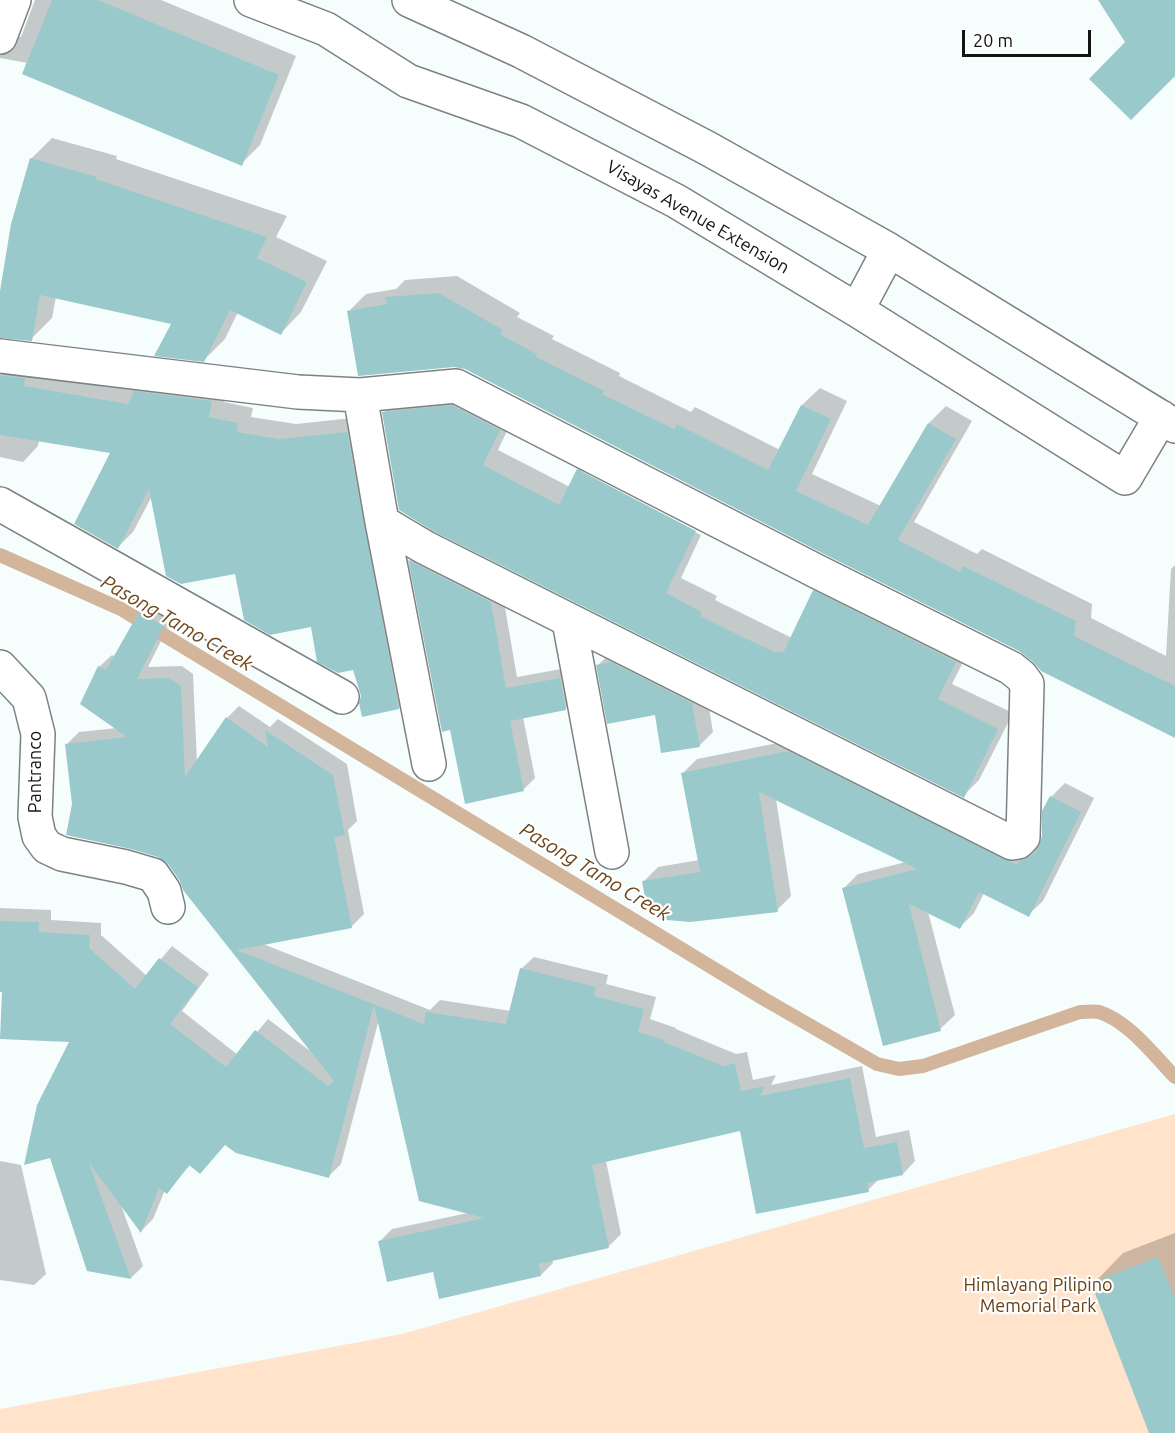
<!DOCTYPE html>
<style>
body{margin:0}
#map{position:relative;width:1175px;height:1433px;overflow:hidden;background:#f6fdfd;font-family:Ubuntu,sans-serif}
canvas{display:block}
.scale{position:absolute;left:962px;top:30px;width:129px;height:27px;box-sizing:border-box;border:3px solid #121414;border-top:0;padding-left:8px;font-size:18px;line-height:21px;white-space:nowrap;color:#121414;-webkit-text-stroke:4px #fff;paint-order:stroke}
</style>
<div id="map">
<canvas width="1175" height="1433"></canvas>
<div class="scale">20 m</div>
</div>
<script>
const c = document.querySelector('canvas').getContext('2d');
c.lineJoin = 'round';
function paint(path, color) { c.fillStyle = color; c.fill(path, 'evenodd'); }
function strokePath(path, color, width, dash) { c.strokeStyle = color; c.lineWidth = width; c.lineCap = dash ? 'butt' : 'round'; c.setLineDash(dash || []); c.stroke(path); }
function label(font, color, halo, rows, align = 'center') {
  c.font = font + ' Ubuntu,sans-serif'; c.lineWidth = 4.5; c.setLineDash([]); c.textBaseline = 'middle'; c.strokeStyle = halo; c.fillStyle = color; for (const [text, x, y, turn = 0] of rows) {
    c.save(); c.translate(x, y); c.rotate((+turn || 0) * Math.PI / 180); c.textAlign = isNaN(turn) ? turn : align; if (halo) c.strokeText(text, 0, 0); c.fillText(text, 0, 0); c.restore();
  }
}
paint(new Path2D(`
 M 1175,1114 L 1175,1433 L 0,1433 L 0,1409 L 402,1334 Z`), '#ffe3ca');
paint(new Path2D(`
 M 35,0 L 161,0 L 296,56 L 260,145 L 241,164 L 33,64 L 0,58 L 0,21 L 12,36 L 21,37 Z
 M 52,138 L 117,156 L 116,159 L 287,216 L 276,237 L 327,261 L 301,312 L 281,333 L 238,312 L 225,339 L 204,360 L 173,323 L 56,297 L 52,318 L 31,339 L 0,336 L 0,294 L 31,159 Z
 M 457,276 L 520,313 L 517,317 L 554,336 L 552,339 L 620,373 L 619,376 L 691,412 L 695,407 L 780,450 L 802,405 L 820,388 L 847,401 L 812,474 L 881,506 L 929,423 L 946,406 L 972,421 L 914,522 L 977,554 L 982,549 L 1092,604 L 1091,618 L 1166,656 L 1171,569 L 1175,565 L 1175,736 L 1020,650 L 465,368 L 348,312 L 366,294 L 396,289 L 405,280 Z
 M 0,349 L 227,386 L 224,402 L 253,408 L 251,417 L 296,424 L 362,417 L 414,693 L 399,708 L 362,696 L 354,669 L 313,626 L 236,573 L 152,496 L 133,532 L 118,547 L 112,452 L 39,440 L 38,446 L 23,462 L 0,457 L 0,377 L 5,376 L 0,374 Z
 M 468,390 L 515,414 L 498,450 L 570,487 L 578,470 L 594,455 L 711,515 L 703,532 L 582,470 L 582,474 L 701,535 L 681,578 L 717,596 L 715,600 L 792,638 L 814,591 L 829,576 L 971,646 L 952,684 L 1013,713 L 979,780 L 963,796 L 384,412 L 399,397 Z
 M 421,549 L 502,590 L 517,677 L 572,667 L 578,697 L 566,708 L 523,717 L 535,778 L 523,790 L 451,729 L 443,730 L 410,560 Z
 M 152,601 L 175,613 L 148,667 L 182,666 L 193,674 L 197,763 L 227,718 L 239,706 L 270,727 L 278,719 L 347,764 L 357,821 L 348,830 L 364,914 L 351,927 L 263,944 L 430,1010 L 440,1000 L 511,1011 L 521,969 L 534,957 L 608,975 L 606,984 L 656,997 L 650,1019 L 676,1028 L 676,1029 L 736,1054 L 747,1052 L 753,1080 L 776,1075 L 771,1085 L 862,1066 L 876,1137 L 909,1130 L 915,1161 L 903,1174 L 880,1178 L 868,1190 L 741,1129 L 606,1161 L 621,1234 L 608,1247 L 552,1259 L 553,1263 L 541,1275 L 434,1270 L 380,1241 L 392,1229 L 468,1213 L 379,1019 L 341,1164 L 329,1176 L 226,1144 L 191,1164 L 167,1192 L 165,1190 L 153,1219 L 141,1231 L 121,1205 L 143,1266 L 131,1278 L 88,1270 L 72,1040 L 4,991 L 0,991 L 0,908 L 51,910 L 51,920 L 101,923 L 101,935 L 147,976 L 172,946 L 209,974 L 182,1011 L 238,1055 L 268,1019 L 310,1051 L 169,863 L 73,804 L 66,745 L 79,732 L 117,728 L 99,667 L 112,655 L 116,657 L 140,613 Z
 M 612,652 L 706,690 L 713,732 L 699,746 L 656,713 L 598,665 Z
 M 803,738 L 1035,847 L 1040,844 L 1051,797 L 1065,783 L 1094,798 L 1043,901 L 1028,915 L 984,893 L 974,913 L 960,927 L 928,912 L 955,1015 L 940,1029 L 844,888 L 858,874 L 906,862 L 776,799 L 791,896 L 777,910 L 644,881 L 658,867 L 699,860 L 682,774 L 697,759 Z
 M 0,1161 L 21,1165 L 46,1274 L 34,1285 L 0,1280 Z
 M 1175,1233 L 1175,1433 L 1150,1433 L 1093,1284 L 1123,1253 Z`), '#0003');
strokePath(new Path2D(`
 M 0,555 L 121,609 L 764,999 L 877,1064 L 899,1069 L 923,1066 L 1080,1012 C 1086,1012 1093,1011 1099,1012 C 1127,1020 1155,1056 1175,1077`), '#d2b59a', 14);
paint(new Path2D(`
 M 52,0 L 98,0 L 279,75 L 242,166 L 22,74 Z
 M 1098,0 L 1175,0 L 1175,76 L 1131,120 L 1089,79 L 1125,42 Z
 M 30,158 L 97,177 L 96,179 L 267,237 L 257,258 L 307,282 L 281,335 L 230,310 L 204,362 L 154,356 L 171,324 L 40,295 L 32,341 L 0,338 L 0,291 L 11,224 Z
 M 439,293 L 503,330 L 501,335 L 537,354 L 536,357 L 604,391 L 602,394 L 674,429 L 677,424 L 768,470 L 801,405 L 831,419 L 796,491 L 868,525 L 928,423 L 956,439 L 898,540 L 960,572 L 963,566 L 1076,621 L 1074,636 L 1175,686 L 1175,738 L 1041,671 L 1033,662 L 1019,651 L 824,554 L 465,369 L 454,367 L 358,376 L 347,311 L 387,304 L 385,297 Z
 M 0,375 L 25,378 L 24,386 L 128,404 L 134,391 L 212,401 L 209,417 L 238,423 L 237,432 L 279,439 L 347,432 L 399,709 L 362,717 L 359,703 L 361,696 L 353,670 L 338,673 L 317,662 L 311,627 L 270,635 L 244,620 L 235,574 L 181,584 L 166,576 L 149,489 L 118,549 L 74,524 L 110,453 L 0,435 Z
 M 452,405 L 500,430 L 483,465 L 559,505 L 577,469 L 696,531 L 666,593 L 702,612 L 700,616 L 776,653 L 778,651 L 783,653 L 813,590 L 956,662 L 938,699 L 998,729 L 964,798 L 433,531 L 399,510 L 382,412 Z
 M 408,560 L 491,602 L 506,688 L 560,678 L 566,710 L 510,721 L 524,791 L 465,804 L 450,730 L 442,732 Z
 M 139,612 L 164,626 L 137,679 L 169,678 L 181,686 L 185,777 L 226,717 L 268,747 L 265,730 L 333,775 L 345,835 L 334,837 L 352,928 L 237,950 L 424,1024 L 426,1012 L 506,1024 L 520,968 L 596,987 L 594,996 L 644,1009 L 638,1032 L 665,1040 L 664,1042 L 723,1066 L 735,1063 L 741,1091 L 765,1086 L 760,1096 L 850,1078 L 864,1148 L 897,1142 L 903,1175 L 867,1183 L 869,1192 L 756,1214 L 740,1131 L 592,1165 L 609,1248 L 539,1264 L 541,1276 L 439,1299 L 433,1272 L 387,1282 L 378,1241 L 484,1218 L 419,1201 L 374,1005 L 329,1178 L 236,1153 L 225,1145 L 200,1174 L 189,1165 L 167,1194 L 159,1188 L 141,1233 L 89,1163 L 131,1279 L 87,1271 L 50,1158 L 24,1165 L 37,1105 L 69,1042 L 0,1039 L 2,992 L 0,992 L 0,921 L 39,922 L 39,932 L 90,935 L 89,948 L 135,989 L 159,958 L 198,987 L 170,1024 L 226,1067 L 255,1030 L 328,1086 L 334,1081 L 183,890 L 180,881 L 168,864 L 158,857 L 131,849 L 66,835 L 72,804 L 65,744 L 127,737 L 80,704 L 98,666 L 106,670 Z
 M 611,662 L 692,703 L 700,747 L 661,753 L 655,715 L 607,724 L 596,665 Z
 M 788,751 L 1017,865 L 1019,861 L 1031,856 L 1037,850 L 1042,837 L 1042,811 L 1050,796 L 1081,812 L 1029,917 L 979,892 L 960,929 L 909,904 L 941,1031 L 883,1046 L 842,888 L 917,869 L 759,792 L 778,912 L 690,922 L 667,920 L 647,910 L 642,881 L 700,872 L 681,773 Z
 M 1158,1257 L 1175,1298 L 1175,1433 L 1149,1433 L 1091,1283 Z`), '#9ac9cc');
const minor = new Path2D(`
 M 251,0 L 326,29 L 408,81 L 521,121 L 676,201 L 857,310 L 1125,478 L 1161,417
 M 409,0 L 521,51 L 707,148 L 889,250 L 1175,426
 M 0,37 L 14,0
 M 857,310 L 889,250
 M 0,356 L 298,392 L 360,395 L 456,386 L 816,571 L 1011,668 L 1021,676 L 1027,684 L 1023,837 L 1018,842 L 1012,843 L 424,547 L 382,522
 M 360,395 L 382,522 L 429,764
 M 0,504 L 342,697
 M 569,621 L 612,852
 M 0,667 L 29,698 L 38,734 L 35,817 L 39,836 L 47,847 L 62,854 L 126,867 L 153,875 L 164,891 L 168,907`);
strokePath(minor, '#7c8282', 36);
strokePath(minor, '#fff', 33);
label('18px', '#121414', '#fff', [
 ["Visayas Avenue Extension",698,217,30],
 ["Pantranco",35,772,-90]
]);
label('18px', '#684114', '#fff', [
 ["Himlayang Pilipino",1038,1285],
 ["Memorial Park",1038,1306]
]);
label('italic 20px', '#6f471c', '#fff', [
 ["Pasong Tamo Creek",177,623,30],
 ["Pasong Tamo Creek",595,872,31]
]);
</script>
